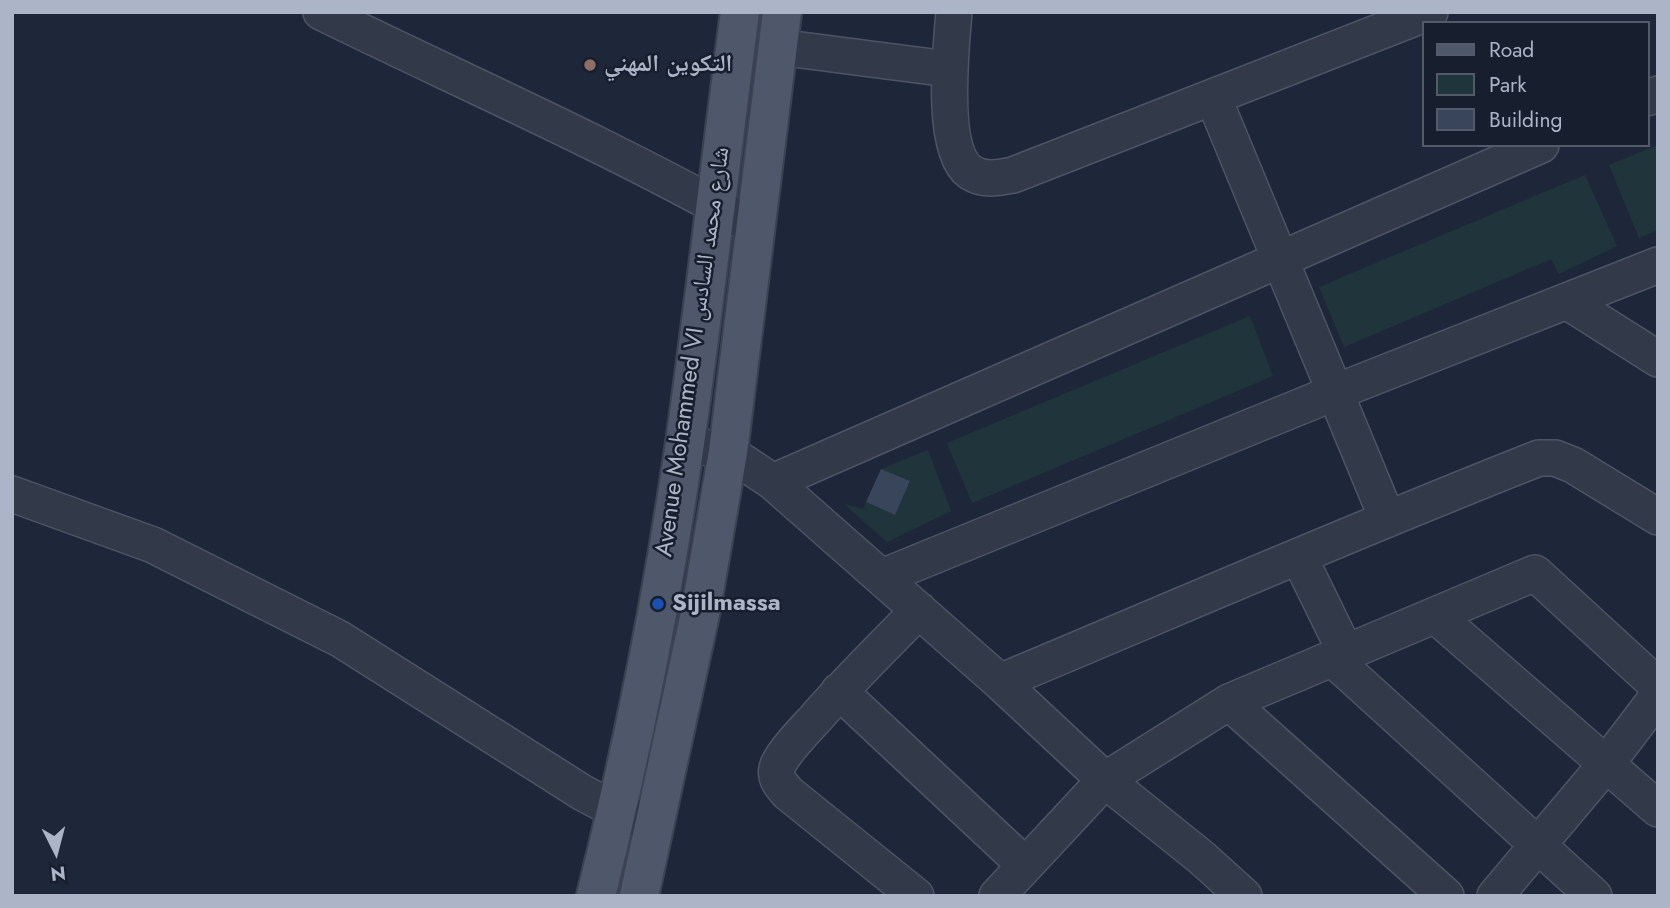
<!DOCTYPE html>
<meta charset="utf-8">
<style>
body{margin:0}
#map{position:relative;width:1670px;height:908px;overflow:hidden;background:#1e273a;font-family:Jost,sans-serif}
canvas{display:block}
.frame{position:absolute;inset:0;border:14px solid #acb4c7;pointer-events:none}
.legend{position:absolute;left:1422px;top:21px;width:228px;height:126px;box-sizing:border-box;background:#171f2e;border:2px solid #535b6b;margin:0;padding:9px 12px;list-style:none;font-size:21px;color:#acb4c7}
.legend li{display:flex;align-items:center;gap:14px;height:35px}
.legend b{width:35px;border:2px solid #535b6b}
.north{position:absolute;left:21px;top:817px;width:70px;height:70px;-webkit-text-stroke:5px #171f2e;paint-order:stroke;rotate:174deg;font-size:19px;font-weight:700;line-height:28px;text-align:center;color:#acb4c7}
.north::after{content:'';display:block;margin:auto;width:24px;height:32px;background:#acb4c7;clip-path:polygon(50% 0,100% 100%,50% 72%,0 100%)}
</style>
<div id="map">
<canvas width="1670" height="908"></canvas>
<div class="frame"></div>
<ul class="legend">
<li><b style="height:9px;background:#4f586a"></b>Road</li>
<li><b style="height:19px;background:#20353b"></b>Park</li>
<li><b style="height:19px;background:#39455a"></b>Building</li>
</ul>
<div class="north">N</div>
</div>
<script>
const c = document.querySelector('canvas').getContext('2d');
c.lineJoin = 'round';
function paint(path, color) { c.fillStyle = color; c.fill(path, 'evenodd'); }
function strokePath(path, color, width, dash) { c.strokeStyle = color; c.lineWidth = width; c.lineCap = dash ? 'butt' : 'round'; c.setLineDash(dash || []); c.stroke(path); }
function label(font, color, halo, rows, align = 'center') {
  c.font = font + ' Jost,"Noto Naskh Arabic",sans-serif'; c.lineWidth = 5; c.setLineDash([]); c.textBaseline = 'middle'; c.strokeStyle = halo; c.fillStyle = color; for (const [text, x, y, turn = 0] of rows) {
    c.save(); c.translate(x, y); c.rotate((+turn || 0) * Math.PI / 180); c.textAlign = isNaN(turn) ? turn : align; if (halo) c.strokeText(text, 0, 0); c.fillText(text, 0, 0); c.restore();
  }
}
paint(new Path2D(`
 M 1658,145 L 1658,230 L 1639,238 L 1609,165 Z
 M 1585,175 L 1617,246 L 1559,274 L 1551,259 L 1344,347 L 1319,287 Z
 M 1250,316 L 1273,376 L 972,503 L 947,443 Z
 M 928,450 L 951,511 L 887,542 L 844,504 L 863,509 L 866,502 L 895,515 L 910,481 L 881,469 Z`), '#20353b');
paint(new Path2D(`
 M 881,469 L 910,481 L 895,515 L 866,502 Z`), '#39455a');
const minor = new Path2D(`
 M 321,12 C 466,83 615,148 756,228
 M 954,12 C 951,47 940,150 970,172 C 984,181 997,178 1013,175 L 1430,12
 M 778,47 L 948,69
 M 1213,97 L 1387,518
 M 1647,98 L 1658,94
 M 1568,302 L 1658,359
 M 685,443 L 728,452 L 773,482 L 1000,682 L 1105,780 L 1202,858 L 1244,896
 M 773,482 L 1541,145
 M 12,494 L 153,545 L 340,639 L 583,793 L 617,811 L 655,825
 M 1299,557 L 1345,651
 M 882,577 L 1336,392 L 1658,265
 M 1436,616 L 1658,809
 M 1333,659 L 1594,896
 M 1000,682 C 1179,607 1358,529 1539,458 L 1555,458 L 1573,465 L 1658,517
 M 839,691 L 1025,865
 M 1229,702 L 1446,896
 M 916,896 L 788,793 C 781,785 773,777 778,765 C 785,750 804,731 815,719 C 848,681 884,646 919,610
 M 997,896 L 1105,780 L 1229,702 L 1535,573 L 1658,686
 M 1495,896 L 1607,763 L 1658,696`);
const major = new Path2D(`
 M 596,896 C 633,747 663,595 685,443 C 705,300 721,156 740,12
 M 639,896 L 701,609 L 728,452 L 782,12`);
strokePath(minor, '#4c5465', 38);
strokePath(major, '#3b4353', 42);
strokePath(minor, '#323a4a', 35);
strokePath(major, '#4f586a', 38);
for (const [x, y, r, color] of [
 [590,65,7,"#8d6e63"],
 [658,604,7,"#1a4fb4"]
]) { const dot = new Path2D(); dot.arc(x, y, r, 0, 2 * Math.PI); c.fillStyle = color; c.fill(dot); strokePath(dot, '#171f2e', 2.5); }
label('bold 24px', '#acb4c7', '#171f2e', [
 ["التكوين المهني",604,65],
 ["Sijilmassa",672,604]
], 'left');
label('24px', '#acb4c7', '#171f2e', [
 ["Avenue Mohammed VI شارع محمد السادس",694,352,-82]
]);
</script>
